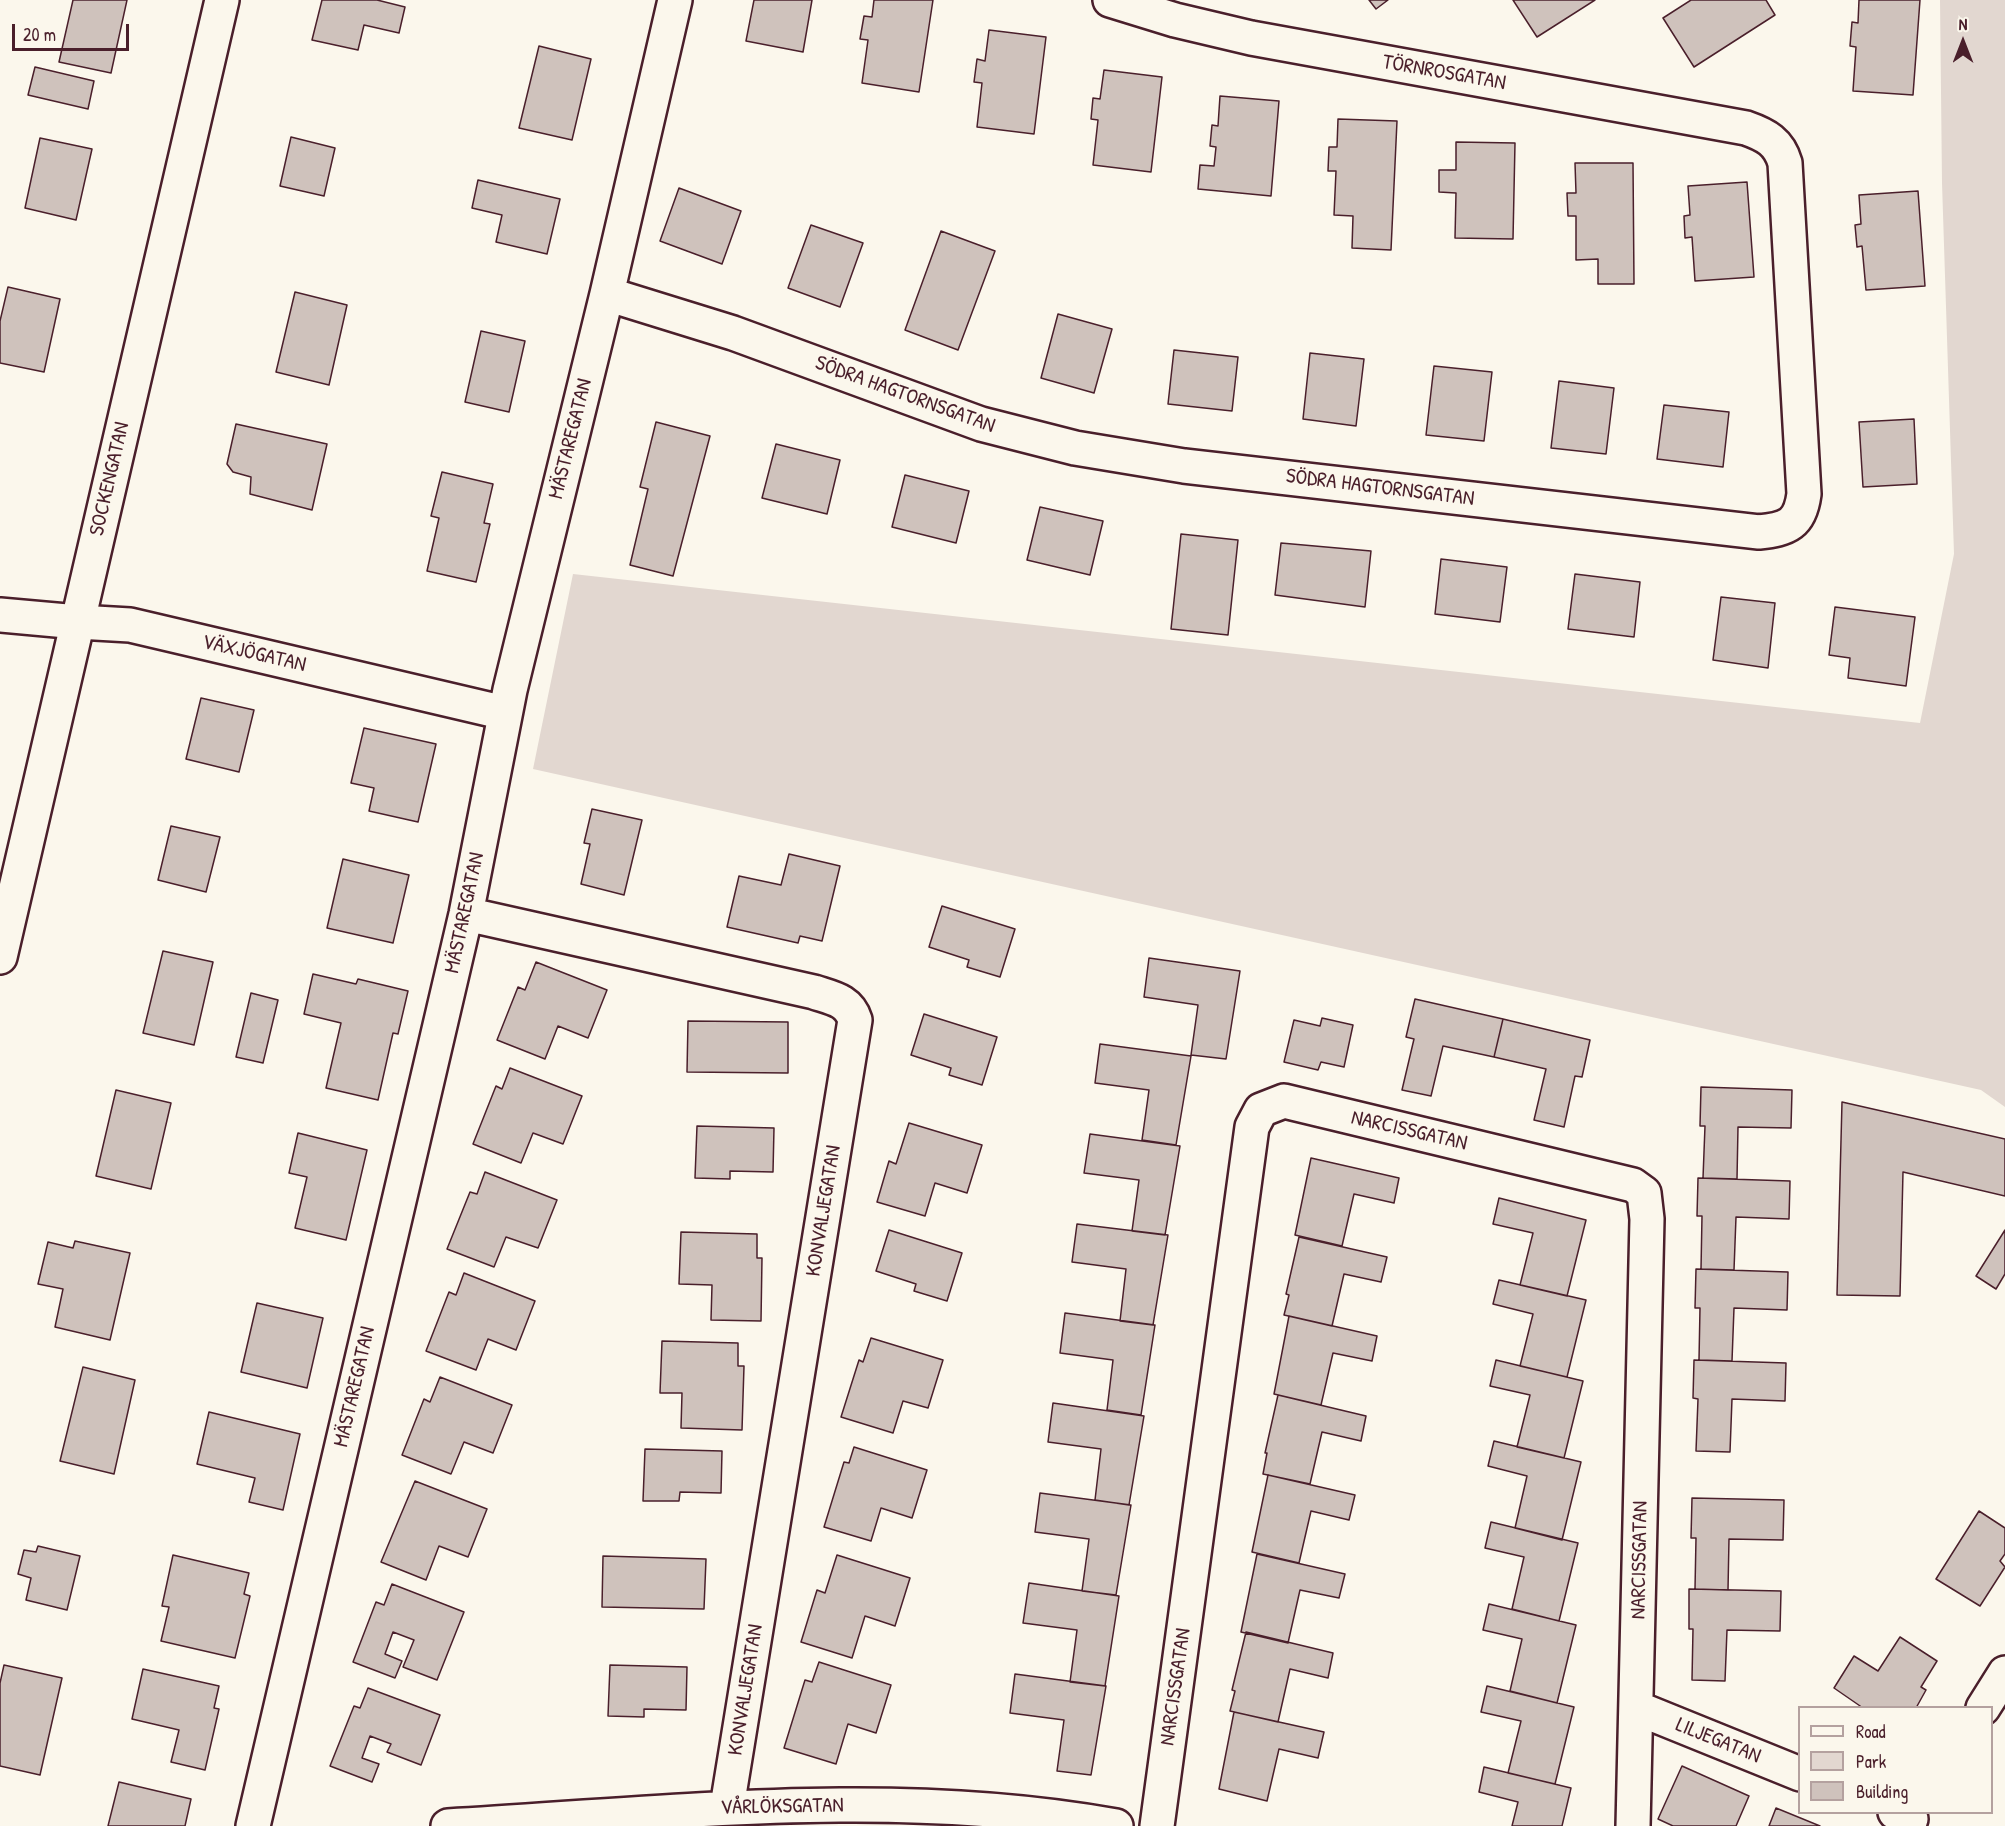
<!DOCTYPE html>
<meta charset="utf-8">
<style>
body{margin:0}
#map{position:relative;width:2005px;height:1826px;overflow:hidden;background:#fbf7ec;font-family:"Patrick Hand",sans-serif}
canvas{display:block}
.legend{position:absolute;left:1798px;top:1706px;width:195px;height:108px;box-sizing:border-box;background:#fbf7ec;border:2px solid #b4a19f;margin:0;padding:8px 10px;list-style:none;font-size:18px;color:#4a1f2b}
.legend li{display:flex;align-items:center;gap:12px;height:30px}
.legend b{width:30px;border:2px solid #b4a19f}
.north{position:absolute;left:1933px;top:12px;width:60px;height:60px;-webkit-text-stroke:4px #fbf7ec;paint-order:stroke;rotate:0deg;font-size:16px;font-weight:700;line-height:24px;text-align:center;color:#4a1f2b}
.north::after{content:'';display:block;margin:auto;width:21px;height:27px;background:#4a1f2b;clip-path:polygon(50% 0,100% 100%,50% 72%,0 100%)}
.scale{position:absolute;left:12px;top:24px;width:117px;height:27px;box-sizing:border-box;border:3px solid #4a1f2b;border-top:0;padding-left:8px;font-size:18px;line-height:21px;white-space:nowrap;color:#4a1f2b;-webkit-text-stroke:4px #fbf7ec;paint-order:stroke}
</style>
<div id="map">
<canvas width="2005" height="1826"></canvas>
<ul class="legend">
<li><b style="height:8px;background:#fbf7ec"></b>Road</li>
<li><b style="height:16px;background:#e2d7d0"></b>Park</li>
<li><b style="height:16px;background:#cfc2bc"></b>Building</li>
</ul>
<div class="north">N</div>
<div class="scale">20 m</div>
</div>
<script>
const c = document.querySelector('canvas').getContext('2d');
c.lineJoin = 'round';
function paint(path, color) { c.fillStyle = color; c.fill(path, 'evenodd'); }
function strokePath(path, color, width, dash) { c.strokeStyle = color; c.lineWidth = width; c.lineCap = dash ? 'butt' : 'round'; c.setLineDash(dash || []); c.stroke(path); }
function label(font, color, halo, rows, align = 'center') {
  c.font = font + ' "Patrick Hand",sans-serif'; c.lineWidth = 5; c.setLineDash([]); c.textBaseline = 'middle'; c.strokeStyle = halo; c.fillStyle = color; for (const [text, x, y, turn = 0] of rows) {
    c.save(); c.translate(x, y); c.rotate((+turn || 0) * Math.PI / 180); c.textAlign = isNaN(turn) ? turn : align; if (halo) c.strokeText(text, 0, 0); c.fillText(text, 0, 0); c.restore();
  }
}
paint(new Path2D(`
 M 1940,0 L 2005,0 L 2005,1107 L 1981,1090 L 533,769 L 573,574 L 1920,723 L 1954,554 L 1942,183 Z`), '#e2d7d0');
const building = new Path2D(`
 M 73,0 L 127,0 L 111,73 L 59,62 Z
 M 322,0 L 377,0 L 405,7 L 399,33 L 364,25 L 358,50 L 312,40 Z
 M 754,0 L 812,0 L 803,52 L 746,41 Z
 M 874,0 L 933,0 L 919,92 L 862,83 L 868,40 L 860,39 L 864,16 L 872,17 Z
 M 1369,0 L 1388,0 L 1376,9 Z
 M 1513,0 L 1595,0 L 1537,37 Z
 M 1691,0 L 1766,0 L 1775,15 L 1694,67 L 1663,18 Z
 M 1859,0 L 1920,0 L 1913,95 L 1853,91 L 1856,47 L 1850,46 L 1852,22 L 1858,23 Z
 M 989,30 L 1046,37 L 1034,134 L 977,127 L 982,83 L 974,82 L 977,59 L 985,61 Z
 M 539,46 L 591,59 L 572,140 L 519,128 Z
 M 35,67 L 94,81 L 88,109 L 28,95 Z
 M 1104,70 L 1162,77 L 1151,172 L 1093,165 L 1098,120 L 1091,119 L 1093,98 L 1100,99 Z
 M 1220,96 L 1279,101 L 1271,196 L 1198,189 L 1200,165 L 1214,166 L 1216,147 L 1210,146 L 1212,125 L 1218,126 Z
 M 1338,119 L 1397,121 L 1391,250 L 1352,248 L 1353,216 L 1334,215 L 1336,171 L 1328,171 L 1329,147 L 1337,147 Z
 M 291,137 L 335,148 L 324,196 L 280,186 Z
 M 40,138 L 92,149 L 76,220 L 25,208 Z
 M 1456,142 L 1515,143 L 1513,239 L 1455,238 L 1456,193 L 1439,192 L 1439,170 L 1456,170 Z
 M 1575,163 L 1633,163 L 1634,284 L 1598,284 L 1598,259 L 1576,260 L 1576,216 L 1568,216 L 1567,193 L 1576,193 Z
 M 478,180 L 560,199 L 547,254 L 496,242 L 502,215 L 472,208 Z
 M 1747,182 L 1754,277 L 1695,281 L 1692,237 L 1685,238 L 1684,216 L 1690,215 L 1688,186 Z
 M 679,188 L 741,211 L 722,264 L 660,241 Z
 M 1918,191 L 1925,286 L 1866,290 L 1862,246 L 1857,247 L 1855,225 L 1861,224 L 1859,195 Z
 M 811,225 L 863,243 L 840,307 L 788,288 Z
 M 941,231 L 995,251 L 958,350 L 905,330 Z
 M 8,287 L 60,299 L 44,372 L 0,363 L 0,321 Z
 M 295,292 L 347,305 L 329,385 L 276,372 Z
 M 1058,314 L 1112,329 L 1094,393 L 1041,378 Z
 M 481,331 L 525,341 L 509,412 L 465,402 Z
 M 1174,350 L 1238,357 L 1232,411 L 1168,404 Z
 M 1310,353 L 1364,359 L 1356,426 L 1303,419 Z
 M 1434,366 L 1492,372 L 1484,441 L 1426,435 Z
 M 1559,381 L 1614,388 L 1606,454 L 1551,448 Z
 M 1664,405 L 1729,412 L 1723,467 L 1657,459 Z
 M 1914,419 L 1917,484 L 1863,487 L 1859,422 Z
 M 656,422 L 710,436 L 673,576 L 630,565 L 648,489 L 640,487 Z
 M 236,424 L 327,444 L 312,510 L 250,494 L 251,477 L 233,472 L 227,464 Z
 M 776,444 L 840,460 L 827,514 L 762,498 Z
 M 442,472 L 493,484 L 484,523 L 490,524 L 476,582 L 427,571 L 439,518 L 431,516 Z
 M 905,475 L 969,491 L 956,543 L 892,527 Z
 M 1040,507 L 1103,521 L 1090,575 L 1027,560 Z
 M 1181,534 L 1238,540 L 1228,635 L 1171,629 Z
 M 1281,543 L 1371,551 L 1365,607 L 1275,595 Z
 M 1441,559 L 1507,567 L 1500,622 L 1435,614 Z
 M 1575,574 L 1640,582 L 1634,637 L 1568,629 Z
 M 1721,597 L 1775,603 L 1768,668 L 1713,660 Z
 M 1835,607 L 1915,617 L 1906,686 L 1848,678 L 1850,658 L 1829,655 Z
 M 201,698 L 254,710 L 239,772 L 186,759 Z
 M 364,728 L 436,744 L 418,822 L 369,811 L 374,788 L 351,783 Z
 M 592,809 L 642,820 L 624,895 L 581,884 L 590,844 L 584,843 Z
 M 171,826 L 220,837 L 206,892 L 158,880 Z
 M 789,854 L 840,866 L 822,941 L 800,936 L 798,943 L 727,927 L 739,876 L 781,885 Z
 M 343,859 L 409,875 L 393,943 L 327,928 Z
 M 942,906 L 1015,929 L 1000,977 L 967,967 L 969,960 L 929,947 Z
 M 163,951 L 213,962 L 194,1045 L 143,1033 Z
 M 1149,958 L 1240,971 L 1226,1059 L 1191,1055 L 1198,1005 L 1144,997 Z
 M 536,962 L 607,990 L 588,1038 L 558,1026 L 545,1059 L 497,1040 L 518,987 L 525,990 Z
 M 313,974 L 356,984 L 358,979 L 408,991 L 398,1034 L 393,1033 L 378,1100 L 326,1088 L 341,1023 L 304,1014 Z
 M 251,993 L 278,1000 L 263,1063 L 236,1057 Z
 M 1415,999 L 1503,1019 L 1494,1057 L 1443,1046 L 1431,1096 L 1402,1090 L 1414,1039 L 1406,1037 Z
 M 924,1014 L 997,1037 L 982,1085 L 949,1075 L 951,1068 L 911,1055 Z
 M 1322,1018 L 1353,1025 L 1344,1067 L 1321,1062 L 1318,1070 L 1284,1062 L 1294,1020 L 1320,1026 Z
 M 1503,1019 L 1590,1040 L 1582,1077 L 1575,1076 L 1564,1127 L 1534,1120 L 1546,1069 L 1494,1057 Z
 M 688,1021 L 788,1022 L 788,1073 L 687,1072 Z
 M 1100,1044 L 1191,1056 L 1176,1145 L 1142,1140 L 1149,1090 L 1095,1083 Z
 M 510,1068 L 582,1096 L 563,1144 L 533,1133 L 521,1163 L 473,1144 L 496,1086 L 502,1089 Z
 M 1701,1087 L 1792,1090 L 1791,1128 L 1738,1127 L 1737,1179 L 1703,1178 L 1705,1126 L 1700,1126 Z
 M 116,1090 L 171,1103 L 151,1189 L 96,1176 Z
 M 1842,1102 L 2005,1139 L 2005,1196 L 1903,1172 L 1900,1296 L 1837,1295 Z
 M 909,1123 L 982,1145 L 967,1193 L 935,1183 L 925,1216 L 877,1202 L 889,1161 L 896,1164 Z
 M 697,1126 L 774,1128 L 773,1172 L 730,1171 L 730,1179 L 695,1178 Z
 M 298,1133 L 367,1150 L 346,1240 L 295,1228 L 307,1177 L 289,1173 Z
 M 1090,1134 L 1180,1146 L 1165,1235 L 1132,1231 L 1139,1180 L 1084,1173 Z
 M 1311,1158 L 1399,1178 L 1394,1203 L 1354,1194 L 1342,1246 L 1295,1235 Z
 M 485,1172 L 557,1200 L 538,1248 L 506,1237 L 494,1267 L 447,1249 L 470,1192 L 477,1194 Z
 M 1698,1178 L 1790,1181 L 1789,1219 L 1736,1217 L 1734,1270 L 1701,1269 L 1702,1216 L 1697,1216 Z
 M 1499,1198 L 1586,1220 L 1567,1296 L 1520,1285 L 1533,1233 L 1493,1224 Z
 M 1077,1224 L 1168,1235 L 1153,1325 L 1120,1321 L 1126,1269 L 1072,1262 Z
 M 889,1230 L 962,1253 L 947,1301 L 914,1291 L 916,1284 L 876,1271 Z
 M 2005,1230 L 2005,1274 L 1996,1289 L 1976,1276 Z
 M 681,1232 L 757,1234 L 757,1258 L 762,1258 L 761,1321 L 711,1320 L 712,1285 L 679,1284 Z
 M 1299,1237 L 1387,1257 L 1381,1282 L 1344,1274 L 1332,1326 L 1284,1315 L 1289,1295 L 1286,1294 Z
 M 75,1241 L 130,1253 L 110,1340 L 55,1327 L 63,1289 L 38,1284 L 48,1242 L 73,1248 Z
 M 1696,1269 L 1788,1272 L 1787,1310 L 1734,1308 L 1732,1361 L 1699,1360 L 1700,1308 L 1695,1308 Z
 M 464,1273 L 535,1301 L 516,1350 L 488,1339 L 476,1370 L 426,1351 L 449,1292 L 456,1295 Z
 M 1499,1280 L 1586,1300 L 1567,1377 L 1520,1366 L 1533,1314 L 1493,1304 Z
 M 257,1303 L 323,1318 L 307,1388 L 241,1372 Z
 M 1065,1313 L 1155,1325 L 1141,1415 L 1107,1410 L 1113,1360 L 1060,1353 Z
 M 1289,1316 L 1377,1336 L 1372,1361 L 1333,1353 L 1321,1405 L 1274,1394 Z
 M 871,1338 L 943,1360 L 928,1408 L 903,1401 L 893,1433 L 841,1417 L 859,1360 L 863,1362 Z
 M 662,1341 L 738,1343 L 738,1366 L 744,1366 L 742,1430 L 681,1428 L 682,1393 L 660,1393 Z
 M 1496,1360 L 1583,1381 L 1564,1458 L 1517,1447 L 1530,1395 L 1490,1386 Z
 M 1694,1360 L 1786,1363 L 1785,1401 L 1732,1399 L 1730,1452 L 1696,1451 L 1698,1399 L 1693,1398 Z
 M 83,1367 L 135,1380 L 114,1474 L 60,1461 Z
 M 440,1377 L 512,1405 L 493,1453 L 464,1442 L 451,1474 L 402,1455 L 424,1399 L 430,1402 Z
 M 1278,1395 L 1366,1416 L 1361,1441 L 1322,1432 L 1310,1484 L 1263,1474 L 1267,1453 L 1265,1453 Z
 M 1053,1403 L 1144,1416 L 1129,1505 L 1095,1500 L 1101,1449 L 1048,1442 Z
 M 209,1412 L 300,1434 L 283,1510 L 249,1502 L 255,1478 L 197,1464 Z
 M 1494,1441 L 1581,1462 L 1562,1540 L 1515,1528 L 1527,1476 L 1488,1466 Z
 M 854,1447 L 927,1470 L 912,1518 L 881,1508 L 871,1541 L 824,1527 L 844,1462 L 849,1463 Z
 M 645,1449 L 722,1451 L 721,1493 L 680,1492 L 679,1501 L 643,1501 Z
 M 1268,1475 L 1355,1495 L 1349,1520 L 1311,1511 L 1299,1563 L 1252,1552 Z
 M 415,1481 L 487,1509 L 468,1557 L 439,1546 L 426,1580 L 381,1562 Z
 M 1040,1493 L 1131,1505 L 1116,1595 L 1082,1591 L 1089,1539 L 1035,1532 Z
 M 1692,1498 L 1784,1500 L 1783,1540 L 1729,1539 L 1728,1590 L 1695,1589 L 1696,1538 L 1691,1538 Z
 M 1979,1511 L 2005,1528 L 2005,1554 L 2000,1561 L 2005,1567 L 1980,1606 L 1936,1579 Z
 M 1491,1522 L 1578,1543 L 1559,1621 L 1512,1609 L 1524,1557 L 1485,1548 Z
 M 38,1546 L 80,1556 L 67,1610 L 26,1600 L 31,1578 L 18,1574 L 24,1550 L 36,1552 Z
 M 1257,1554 L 1345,1574 L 1339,1598 L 1300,1590 L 1288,1643 L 1241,1632 Z
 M 173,1555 L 249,1573 L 244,1594 L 250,1596 L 235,1658 L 161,1641 L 169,1607 L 162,1606 Z
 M 837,1555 L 910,1578 L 895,1626 L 865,1616 L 852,1658 L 801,1642 L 817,1590 L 825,1593 Z
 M 603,1556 L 706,1559 L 704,1609 L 602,1607 Z
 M 1029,1583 L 1119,1596 L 1105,1686 L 1070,1682 L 1077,1630 L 1023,1623 Z
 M 392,1584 L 464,1612 L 437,1680 L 403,1667 L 414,1640 L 393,1632 L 385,1654 L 402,1661 L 395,1678 L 353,1662 L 376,1602 L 384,1605 Z
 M 1689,1589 L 1781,1591 L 1780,1631 L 1727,1630 L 1725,1681 L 1692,1680 L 1693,1629 L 1689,1629 Z
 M 1489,1604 L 1576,1625 L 1557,1703 L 1510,1691 L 1522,1639 L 1483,1630 Z
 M 1246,1632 L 1333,1653 L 1328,1678 L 1290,1669 L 1278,1722 L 1230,1711 L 1235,1691 L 1232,1690 Z
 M 1900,1637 L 1937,1661 L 1921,1687 L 1926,1690 L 1916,1708 L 1863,1708 L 1834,1688 L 1854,1656 L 1878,1671 Z
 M 819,1662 L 891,1685 L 876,1733 L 848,1724 L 836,1764 L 784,1748 L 805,1680 L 812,1682 Z
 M 4,1665 L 62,1678 L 40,1775 L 0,1766 L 0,1683 Z
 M 610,1665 L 687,1667 L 686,1710 L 644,1709 L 644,1717 L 608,1716 Z
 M 143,1669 L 219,1686 L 214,1708 L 219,1709 L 205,1770 L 171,1762 L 179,1730 L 132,1719 Z
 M 1015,1674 L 1106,1686 L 1091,1775 L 1057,1771 L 1064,1720 L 1010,1713 Z
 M 1487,1686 L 1574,1707 L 1555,1784 L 1508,1773 L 1521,1721 L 1481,1712 Z
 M 368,1688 L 440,1715 L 421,1765 L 387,1752 L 391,1744 L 370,1736 L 362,1758 L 379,1764 L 372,1782 L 330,1766 L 354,1706 L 360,1708 Z
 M 1234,1712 L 1324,1732 L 1318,1758 L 1279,1749 L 1267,1801 L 1219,1789 Z
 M 1682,1766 L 1749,1796 L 1736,1826 L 1673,1826 L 1658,1819 Z
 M 1484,1767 L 1571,1788 L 1562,1826 L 1512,1826 L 1518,1802 L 1479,1792 Z
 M 119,1782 L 191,1799 L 185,1826 L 108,1826 Z
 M 1776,1808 L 1820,1826 L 1769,1826 Z`);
paint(building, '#cfc2bc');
strokePath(building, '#4a1f2b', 1.5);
const street = new Path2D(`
 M 607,294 L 733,333 L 981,424 L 1075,448 L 1184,466 L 1759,532 C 1788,529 1800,524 1804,494 L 1785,163 C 1779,142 1766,135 1746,128 L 1251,38 L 1175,20 L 1110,0
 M 78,622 L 130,625 L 505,713
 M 466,914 L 814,992 C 832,998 849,1000 855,1020 L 727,1807
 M 1637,1708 L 1800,1774
 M 1983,1708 L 2005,1673
 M 1895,1812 L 1911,1819
 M 253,1826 L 466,914 L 510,690 L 607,294 L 675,0
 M 448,1826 C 670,1813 896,1786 1116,1826
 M 1157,1826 L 1252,1127 L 1261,1110 L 1284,1101 L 1633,1185 L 1644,1193 L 1647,1219 L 1633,1826`);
const secondary = new Path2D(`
 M 0,615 L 78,622
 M 0,957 L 222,0`);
strokePath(street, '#4a1f2b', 38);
strokePath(secondary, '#4a1f2b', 38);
strokePath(street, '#fbf7ec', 33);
strokePath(secondary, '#fbf7ec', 33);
label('21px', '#4a1f2b', '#fbf7ec', [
 ["TÖRNROSGATAN",1444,73,10],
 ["SÖDRA HAGTORNSGATAN",905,395,20],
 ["MÄSTAREGATAN",571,439,-76],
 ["SOCKENGATAN",110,479,-77],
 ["SÖDRA HAGTORNSGATAN",1380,488,7],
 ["VÄXJÖGATAN",254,654,13],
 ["MÄSTAREGATAN",465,913,-78],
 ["NARCISSGATAN",1409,1131,13],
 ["KONVALJEGATAN",824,1211,-81],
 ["MÄSTAREGATAN",355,1387,-77],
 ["NARCISSGATAN",1640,1560,-89],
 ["NARCISSGATAN",1176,1687,-82],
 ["KONVALJEGATAN",746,1690,-81],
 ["LILJEGATAN",1718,1741,22],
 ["VÅRLÖKSGATAN",782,1807,-1]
]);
</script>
